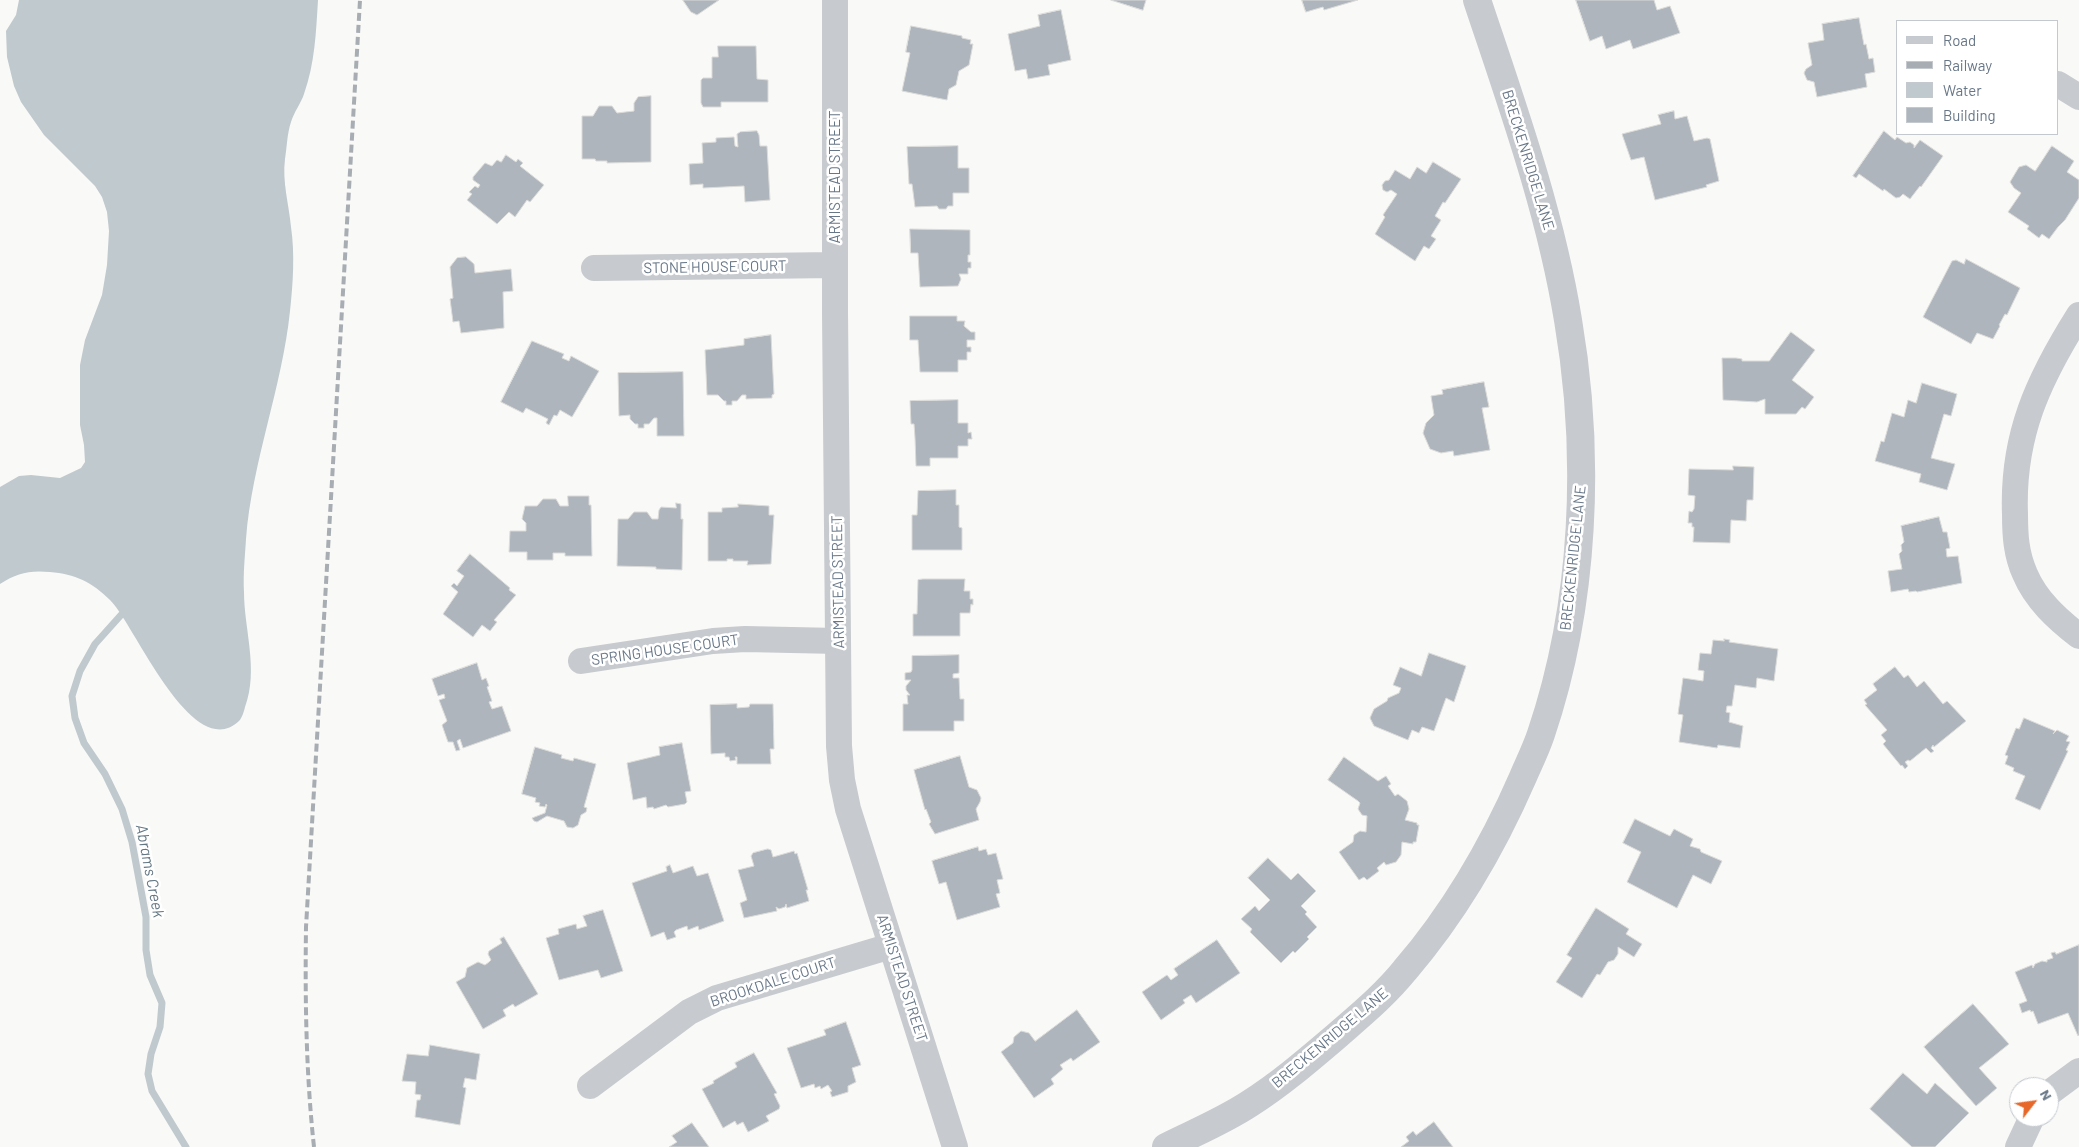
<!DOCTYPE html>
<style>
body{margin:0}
#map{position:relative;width:2079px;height:1147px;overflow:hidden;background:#f9f9f7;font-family:Barlow,sans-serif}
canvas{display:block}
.legend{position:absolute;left:1896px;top:20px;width:162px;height:115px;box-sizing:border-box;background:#fff;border:1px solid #c3c9cf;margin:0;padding:6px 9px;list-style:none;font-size:15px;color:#687788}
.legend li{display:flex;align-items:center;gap:10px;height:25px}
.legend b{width:25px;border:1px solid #c3c9cf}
.north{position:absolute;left:2009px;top:1077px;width:50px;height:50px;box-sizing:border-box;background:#fff;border:1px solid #c3c9cf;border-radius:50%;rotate:60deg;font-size:14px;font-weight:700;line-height:20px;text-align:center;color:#687788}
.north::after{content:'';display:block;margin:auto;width:18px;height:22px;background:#e6682a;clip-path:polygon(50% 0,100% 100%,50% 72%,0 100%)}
</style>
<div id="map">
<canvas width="2079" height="1147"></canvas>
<ul class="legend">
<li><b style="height:6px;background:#c7cace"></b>Road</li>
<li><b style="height:6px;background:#a7adb3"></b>Railway</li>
<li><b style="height:14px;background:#c0c9ce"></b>Water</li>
<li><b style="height:14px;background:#aeb5bc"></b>Building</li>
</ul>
<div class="north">N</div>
</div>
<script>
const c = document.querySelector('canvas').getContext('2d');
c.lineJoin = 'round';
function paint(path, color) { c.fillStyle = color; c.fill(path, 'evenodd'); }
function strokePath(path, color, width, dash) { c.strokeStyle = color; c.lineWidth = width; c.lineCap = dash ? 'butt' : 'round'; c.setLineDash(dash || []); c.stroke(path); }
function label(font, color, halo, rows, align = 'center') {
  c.font = font + ' Barlow,sans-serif'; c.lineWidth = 5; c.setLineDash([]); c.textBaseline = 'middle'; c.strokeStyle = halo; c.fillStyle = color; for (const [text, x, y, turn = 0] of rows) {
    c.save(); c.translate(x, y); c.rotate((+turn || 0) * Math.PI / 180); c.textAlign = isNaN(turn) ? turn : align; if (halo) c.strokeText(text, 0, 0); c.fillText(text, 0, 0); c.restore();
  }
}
paint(new Path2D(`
 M 19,0 L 318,0 C 316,32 315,63 304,94 C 301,103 294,112 291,122 C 287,134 287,147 285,159 C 282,182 289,204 291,227 C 295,254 293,284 290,311 C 282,388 252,462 246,539 C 245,556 243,574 244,592 C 244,629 259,670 245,707 C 244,711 242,718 239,721 C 192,765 134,623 110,600 C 92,582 75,574 50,572 C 29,570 17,573 0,584 L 0,487 L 19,476 L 31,475 L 60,478 L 81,468 L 85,462 L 84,445 L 80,425 L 80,365 L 85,340 L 102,295 L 107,265 L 109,231 L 107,212 L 102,197 L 95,186 L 44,135 L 21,102 L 14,86 L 7,57 L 6,31 L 16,15 Z`), '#c0c9ce');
strokePath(new Path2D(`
 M 121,615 L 95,644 L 80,671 L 72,696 L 75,718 L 84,743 L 105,774 L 122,809 L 132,842 L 146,917 L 146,950 L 150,975 L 162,1003 L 160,1027 L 151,1054 L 148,1074 L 152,1091 L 186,1147`), '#c0c9ce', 7);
const building = new Path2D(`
 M 683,0 L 719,0 L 697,15 L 691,12 Z
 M 1111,0 L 1146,0 L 1143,10 Z
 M 1302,0 L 1358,0 L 1324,10 L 1323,7 L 1306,12 Z
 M 1576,0 L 1654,0 L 1657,10 L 1670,6 L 1680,33 L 1633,49 L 1630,40 L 1606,49 L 1602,36 L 1590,41 Z
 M 1061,10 L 1071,60 L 1048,65 L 1050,75 L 1028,79 L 1026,69 L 1015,71 L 1008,34 L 1040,26 L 1038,15 Z
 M 1859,18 L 1864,45 L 1866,44 L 1869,59 L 1873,58 L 1875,72 L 1865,74 L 1867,87 L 1817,97 L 1814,82 L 1807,80 L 1804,73 L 1806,69 L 1812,65 L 1808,43 L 1824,40 L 1822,24 Z
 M 911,26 L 962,36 L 962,38 L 971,40 L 970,44 L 973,44 L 969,65 L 959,71 L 956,85 L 949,89 L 947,100 L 902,91 L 910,53 L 906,52 Z
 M 718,46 L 756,46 L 757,79 L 768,80 L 768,102 L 721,102 L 721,107 L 703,107 L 701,103 L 701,80 L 703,78 L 712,78 L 712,57 L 718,57 Z
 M 651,96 L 651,162 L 607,163 L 607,161 L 596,161 L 595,159 L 582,159 L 582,116 L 593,116 L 599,106 L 612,106 L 617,113 L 634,111 L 634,103 L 638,97 Z
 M 1674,111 L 1675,119 L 1687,116 L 1694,141 L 1707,138 L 1710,139 L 1719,181 L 1706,185 L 1707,187 L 1655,200 L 1644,157 L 1631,160 L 1622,134 L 1661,124 L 1658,115 Z
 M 757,131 L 759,135 L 760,146 L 767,146 L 770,200 L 745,202 L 744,186 L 703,188 L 703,184 L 690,185 L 689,164 L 703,163 L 702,143 L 716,142 L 716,138 L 734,137 L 735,146 L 738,147 L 737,134 L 740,132 Z
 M 1884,131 L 1895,140 L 1897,137 L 1906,143 L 1910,142 L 1914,145 L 1914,148 L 1920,140 L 1943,156 L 1921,187 L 1920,186 L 1910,199 L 1903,194 L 1900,197 L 1896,198 L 1884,189 L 1883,191 L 1859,174 L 1856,178 L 1853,176 Z
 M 958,146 L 958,168 L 969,168 L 969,193 L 953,193 L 953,206 L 948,206 L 946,209 L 939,209 L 937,206 L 915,207 L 912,184 L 909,184 L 907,147 Z
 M 2052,146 L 2074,161 L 2067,172 L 2079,180 L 2079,198 L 2065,220 L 2058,227 L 2049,239 L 2042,234 L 2039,238 L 2027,229 L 2029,226 L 2008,212 L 2021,193 L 2014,188 L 2010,182 L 2019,167 L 2026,165 L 2035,171 Z
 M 506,155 L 516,162 L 518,159 L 523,163 L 520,166 L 544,185 L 530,202 L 527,200 L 515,217 L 509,212 L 497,224 L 467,200 L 472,194 L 469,192 L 475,186 L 478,188 L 480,185 L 473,180 L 473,177 L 485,163 L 492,166 L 497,160 L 501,162 Z
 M 1433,162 L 1461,179 L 1445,203 L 1443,202 L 1435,216 L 1441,220 L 1431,236 L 1436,239 L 1429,249 L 1424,246 L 1415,261 L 1375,234 L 1385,217 L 1383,215 L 1397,194 L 1391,190 L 1387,192 L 1383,190 L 1382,185 L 1385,181 L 1389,180 L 1395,170 L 1410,179 L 1417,167 L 1426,173 Z
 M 910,229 L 970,230 L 970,255 L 968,255 L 968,262 L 971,262 L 971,268 L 968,268 L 968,274 L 959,274 L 961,279 L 958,286 L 920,287 L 918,253 L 911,253 Z
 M 466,257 L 474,264 L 475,273 L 511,269 L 513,291 L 503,292 L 504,328 L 461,333 L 459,321 L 453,322 L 450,299 L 453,298 L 450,267 L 457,258 Z
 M 1966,259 L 2020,288 L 2007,315 L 2005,314 L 1999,325 L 2000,326 L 1993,339 L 1977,333 L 1971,344 L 1923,317 L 1952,261 L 1956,260 L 1964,264 Z
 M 910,316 L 957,316 L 957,321 L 965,321 L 964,326 L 971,332 L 975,332 L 975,340 L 967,340 L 967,347 L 971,347 L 971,352 L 967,352 L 967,360 L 958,360 L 958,372 L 920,372 L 918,340 L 910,340 Z
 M 1791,332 L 1815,350 L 1792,380 L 1814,397 L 1805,409 L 1802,407 L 1796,414 L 1765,414 L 1765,399 L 1757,402 L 1723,400 L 1722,358 L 1736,358 L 1742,359 L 1742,361 L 1769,361 Z
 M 771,335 L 774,394 L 772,395 L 772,398 L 746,399 L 746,395 L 742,395 L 737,401 L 732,401 L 732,405 L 726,405 L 726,401 L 724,401 L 718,395 L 707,395 L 705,350 L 744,345 L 744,339 Z
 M 532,341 L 564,354 L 562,358 L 569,361 L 571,356 L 599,371 L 572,417 L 560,410 L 557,416 L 554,415 L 549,425 L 546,423 L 548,419 L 526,408 L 523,413 L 501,402 Z
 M 683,372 L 684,436 L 657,436 L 657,418 L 654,418 L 649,424 L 644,424 L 644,428 L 638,428 L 638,424 L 635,424 L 630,419 L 630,415 L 619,416 L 618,373 Z
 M 1484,382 L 1489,407 L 1482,408 L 1490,450 L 1454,456 L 1453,451 L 1441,453 L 1430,449 L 1423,433 L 1426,423 L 1434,415 L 1431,396 L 1443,394 L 1442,390 Z
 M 1922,383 L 1957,394 L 1951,416 L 1944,414 L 1931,458 L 1955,464 L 1947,490 L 1919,482 L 1921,474 L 1875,461 L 1881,441 L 1884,442 L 1892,413 L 1904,417 L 1908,400 L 1916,403 Z
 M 958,400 L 958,423 L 968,423 L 968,433 L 971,432 L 972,439 L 968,439 L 968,446 L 958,446 L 958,458 L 930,458 L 930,466 L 916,466 L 915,438 L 914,424 L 911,424 L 910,401 Z
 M 1733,466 L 1754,467 L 1753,500 L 1747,500 L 1746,521 L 1731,520 L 1730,543 L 1693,542 L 1694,527 L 1692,527 L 1692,523 L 1688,523 L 1689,511 L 1692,512 L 1694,509 L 1695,496 L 1688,495 L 1689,469 L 1733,470 Z
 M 956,490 L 956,505 L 959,505 L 959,527 L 962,528 L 962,550 L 912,550 L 912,515 L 917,515 L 918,491 Z
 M 568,496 L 589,496 L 589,505 L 591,505 L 592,556 L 565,556 L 565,553 L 553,553 L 553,560 L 527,560 L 527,552 L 509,552 L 510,531 L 526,531 L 526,523 L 522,519 L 525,506 L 537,506 L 543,499 L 556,499 L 560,506 L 568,506 Z
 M 676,503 L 681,504 L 681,519 L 683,519 L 682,570 L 656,569 L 656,567 L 617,566 L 618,519 L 628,519 L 634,512 L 647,512 L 652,519 L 658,519 L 659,510 L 661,507 L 676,508 Z
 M 738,504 L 769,506 L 769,515 L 774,515 L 771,564 L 747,565 L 748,561 L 733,561 L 733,559 L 727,559 L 727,561 L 708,561 L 708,512 L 722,512 L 722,508 L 738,507 Z
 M 1939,517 L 1943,532 L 1947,532 L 1950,548 L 1946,549 L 1947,557 L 1958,556 L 1962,583 L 1917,592 L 1916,591 L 1909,592 L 1908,589 L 1891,592 L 1888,571 L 1902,569 L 1899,554 L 1902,551 L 1901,545 L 1904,542 L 1901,526 Z
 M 470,554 L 510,588 L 509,590 L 516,595 L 494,620 L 497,622 L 490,631 L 482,625 L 473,637 L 443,614 L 458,592 L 451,586 L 454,583 L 457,586 L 464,576 L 457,571 Z
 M 923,579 L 965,579 L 964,591 L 970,591 L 970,599 L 973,599 L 973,605 L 971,604 L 970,613 L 960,613 L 960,636 L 913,636 L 913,614 L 917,614 L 918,580 Z
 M 1724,639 L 1730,640 L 1729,642 L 1778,649 L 1774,681 L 1757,678 L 1756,688 L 1735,685 L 1732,706 L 1727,706 L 1726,712 L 1730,713 L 1729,722 L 1743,726 L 1740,748 L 1718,745 L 1717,748 L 1679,742 L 1683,715 L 1678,714 L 1683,678 L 1703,681 L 1704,671 L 1698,670 L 1700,653 L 1711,654 L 1713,640 L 1724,641 Z
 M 1429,653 L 1466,666 L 1454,702 L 1446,698 L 1434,731 L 1422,727 L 1419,733 L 1412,730 L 1408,740 L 1374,726 L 1370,718 L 1374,709 L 1387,701 L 1388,698 L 1399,693 L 1401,688 L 1393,685 L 1400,667 L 1421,676 Z
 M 959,655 L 959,673 L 953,674 L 953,678 L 959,678 L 960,699 L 964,699 L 964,721 L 954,721 L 954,731 L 903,731 L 903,704 L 908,704 L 907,695 L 910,695 L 906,690 L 906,686 L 911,680 L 905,680 L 905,673 L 911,672 L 912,670 L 912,656 Z
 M 477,663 L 482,680 L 486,678 L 489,686 L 487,687 L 492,701 L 489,702 L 492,709 L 502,706 L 511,731 L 463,748 L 460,739 L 457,741 L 460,750 L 456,751 L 453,742 L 448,742 L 442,725 L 447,721 L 439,700 L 445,698 L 444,694 L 438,696 L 432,679 Z
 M 1895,667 L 1904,678 L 1908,675 L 1917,687 L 1924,681 L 1943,704 L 1947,701 L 1966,721 L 1934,747 L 1933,745 L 1931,748 L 1934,751 L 1931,753 L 1926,748 L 1910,761 L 1908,760 L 1905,762 L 1908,766 L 1905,769 L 1902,765 L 1901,766 L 1883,744 L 1886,741 L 1881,735 L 1887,730 L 1865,705 L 1867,704 L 1864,700 L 1877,690 L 1873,684 Z
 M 737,704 L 737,708 L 749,707 L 750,704 L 773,704 L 774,749 L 770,749 L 771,764 L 737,764 L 737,757 L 735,757 L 736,760 L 730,761 L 729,757 L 725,757 L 725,753 L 711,754 L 710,705 Z
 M 2024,718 L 2055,731 L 2053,734 L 2057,730 L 2069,736 L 2066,741 L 2070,742 L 2066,750 L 2068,751 L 2040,810 L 2015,799 L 2025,776 L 2013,771 L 2014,768 L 2005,764 L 2008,756 L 2005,755 L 2016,728 L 2019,729 Z
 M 682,743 L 691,791 L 685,792 L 687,802 L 685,804 L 668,807 L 666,805 L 654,809 L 653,807 L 647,808 L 646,797 L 633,800 L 627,763 L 660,755 L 659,747 Z
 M 535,747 L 562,755 L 561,758 L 573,761 L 574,758 L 596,764 L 584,807 L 587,808 L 586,812 L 581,815 L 578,825 L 573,828 L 567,827 L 564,821 L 547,816 L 537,822 L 534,821 L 532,818 L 545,813 L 547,805 L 546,804 L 545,807 L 539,806 L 540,803 L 535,802 L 536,798 L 522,794 Z
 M 960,756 L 969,787 L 977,790 L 981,798 L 980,802 L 976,809 L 979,820 L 935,834 L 929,824 L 931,822 L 926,809 L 925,810 L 914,770 Z
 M 1344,757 L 1378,781 L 1386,776 L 1391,784 L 1388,786 L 1395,796 L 1398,794 L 1407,801 L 1409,809 L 1405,820 L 1417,823 L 1417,825 L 1419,825 L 1416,842 L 1413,842 L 1413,844 L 1402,842 L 1401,855 L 1396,862 L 1386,865 L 1384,862 L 1377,868 L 1379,871 L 1367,880 L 1364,877 L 1359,880 L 1339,852 L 1353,842 L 1354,835 L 1360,831 L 1366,832 L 1367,816 L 1362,815 L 1358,809 L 1360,803 L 1358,801 L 1328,780 Z
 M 1635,819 L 1670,836 L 1674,829 L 1693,839 L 1690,846 L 1700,849 L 1701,852 L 1722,861 L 1711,884 L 1693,875 L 1677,908 L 1627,882 L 1641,852 L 1623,843 Z
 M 978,847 L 979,851 L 986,849 L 988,855 L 996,853 L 1003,879 L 997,880 L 1000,893 L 996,894 L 1000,907 L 957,920 L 946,882 L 939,884 L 932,861 Z
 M 768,849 L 771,850 L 773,857 L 794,851 L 795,854 L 797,853 L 808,890 L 806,890 L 809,901 L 787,908 L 786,904 L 785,907 L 779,909 L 776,907 L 777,911 L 744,918 L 740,903 L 747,900 L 738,870 L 754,866 L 751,856 L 753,853 Z
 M 1268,858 L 1291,880 L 1298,873 L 1316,891 L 1301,906 L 1307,912 L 1305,914 L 1317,927 L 1307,937 L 1309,939 L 1295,953 L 1293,951 L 1281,963 L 1250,932 L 1252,929 L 1241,919 L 1255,906 L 1259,911 L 1270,900 L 1248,878 Z
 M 670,865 L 673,873 L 693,866 L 697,876 L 708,873 L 724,921 L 699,930 L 698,926 L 688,930 L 687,926 L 676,930 L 674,932 L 676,937 L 667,940 L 664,932 L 651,937 L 632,883 L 667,871 L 666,867 Z
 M 1596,908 L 1629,929 L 1626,934 L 1642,944 L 1634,957 L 1618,947 L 1618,954 L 1614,960 L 1608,962 L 1600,975 L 1597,974 L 1582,998 L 1556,982 L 1572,958 L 1567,955 Z
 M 603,910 L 623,971 L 601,978 L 598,970 L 559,980 L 546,938 L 559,934 L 558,929 L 576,924 L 577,929 L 587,926 L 583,916 Z
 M 504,937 L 538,994 L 515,1007 L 513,1004 L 503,1010 L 506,1016 L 483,1029 L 456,982 L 465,977 L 467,968 L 478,962 L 485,965 L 489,962 L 491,960 L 488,954 L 489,951 L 502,943 L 500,939 Z
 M 1217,940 L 1240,973 L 1196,1003 L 1191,995 L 1183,1000 L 1185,1003 L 1161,1020 L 1142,992 L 1167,975 L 1171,980 L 1178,975 L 1174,969 Z
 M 2079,945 L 2079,1035 L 2078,1036 L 2068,1013 L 2038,1024 L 2033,1011 L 2031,1012 L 2030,1010 L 2022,1013 L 2019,1004 L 2027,1001 L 2015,972 L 2032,965 L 2033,968 L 2035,964 L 2042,961 L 2047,962 L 2047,960 L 2053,958 L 2051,953 L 2055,952 L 2056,954 Z
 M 1973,1004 L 2009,1044 L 1979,1068 L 1997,1088 L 1976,1106 L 1924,1047 Z
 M 1077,1010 L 1100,1042 L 1073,1061 L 1071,1058 L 1060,1065 L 1063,1069 L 1051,1079 L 1054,1084 L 1034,1098 L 1001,1052 L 1013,1043 L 1014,1037 L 1021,1031 L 1029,1033 L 1035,1041 Z
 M 846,1022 L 861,1065 L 852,1068 L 856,1082 L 848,1086 L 848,1092 L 832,1097 L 830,1092 L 832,1091 L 828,1085 L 821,1089 L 820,1086 L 815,1088 L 814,1084 L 801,1088 L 787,1048 L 826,1035 L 824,1030 Z
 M 430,1045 L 480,1054 L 476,1080 L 465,1078 L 463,1087 L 466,1088 L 460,1125 L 415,1117 L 417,1100 L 420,1100 L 421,1095 L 415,1094 L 416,1082 L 402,1081 L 407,1054 L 428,1056 Z
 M 754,1053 L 777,1093 L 774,1094 L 780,1106 L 779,1109 L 766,1116 L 769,1121 L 748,1132 L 743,1122 L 737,1125 L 735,1121 L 723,1128 L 702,1089 L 714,1083 L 713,1081 L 737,1067 L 735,1063 Z
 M 1903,1073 L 1927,1094 L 1935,1083 L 1969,1113 L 1935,1147 L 1912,1147 L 1870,1109 Z
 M 1434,1122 L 1453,1147 L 1401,1147 L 1409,1141 L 1406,1137 L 1413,1131 L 1416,1135 Z
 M 692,1123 L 709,1147 L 669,1147 L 677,1142 L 672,1136 Z`);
paint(building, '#aeb5bc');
strokePath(building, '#dbdbd9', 1);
strokePath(new Path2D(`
 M 835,0 L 835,312 L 839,746 L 842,780 L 848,809 L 955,1147
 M 2058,84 L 2079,97
 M 594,268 L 835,265
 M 2079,315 C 2038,380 2012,436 2015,514 C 2015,535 2016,554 2025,574 C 2036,600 2057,619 2079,636
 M 581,661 L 713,641 L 745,639 L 838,641
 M 590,1086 L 689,1012 L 717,998 L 891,946
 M 2049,1093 L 2079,1071
 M 2018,1147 L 2032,1117`), '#c7cace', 26);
strokePath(new Path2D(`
 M 1166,1147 C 1194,1133 1223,1121 1249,1104 C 1279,1085 1306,1062 1333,1039 C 1358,1017 1384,996 1405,970 C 1454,913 1493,846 1523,777 C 1529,763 1536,749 1541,734 C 1585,604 1591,455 1568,320 C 1550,210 1512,105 1477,0`), '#c7cace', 28);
strokePath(new Path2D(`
 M 314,1147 C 306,1074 305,1000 306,927 L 360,0`), '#a7adb3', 4, [8, 4]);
label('15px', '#687788', '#fff', [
 ["BRECKENRIDGE LANE",1528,160,73],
 ["ARMISTEAD STREET",835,177,-90],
 ["STONE HOUSE COURT",715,267,-1],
 ["BRECKENRIDGE LANE",1573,558,-84],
 ["ARMISTEAD STREET",838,582,-91],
 ["SPRING HOUSE COURT",665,650,-8],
 ["ARMISTEAD STREET",902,978,72],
 ["BROOKDALE COURT",773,982,-18],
 ["BRECKENRIDGE LANE",1330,1038,-40]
]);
label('italic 16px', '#637783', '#fff', [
 ["Abrams Creek",150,871,79]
]);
</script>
